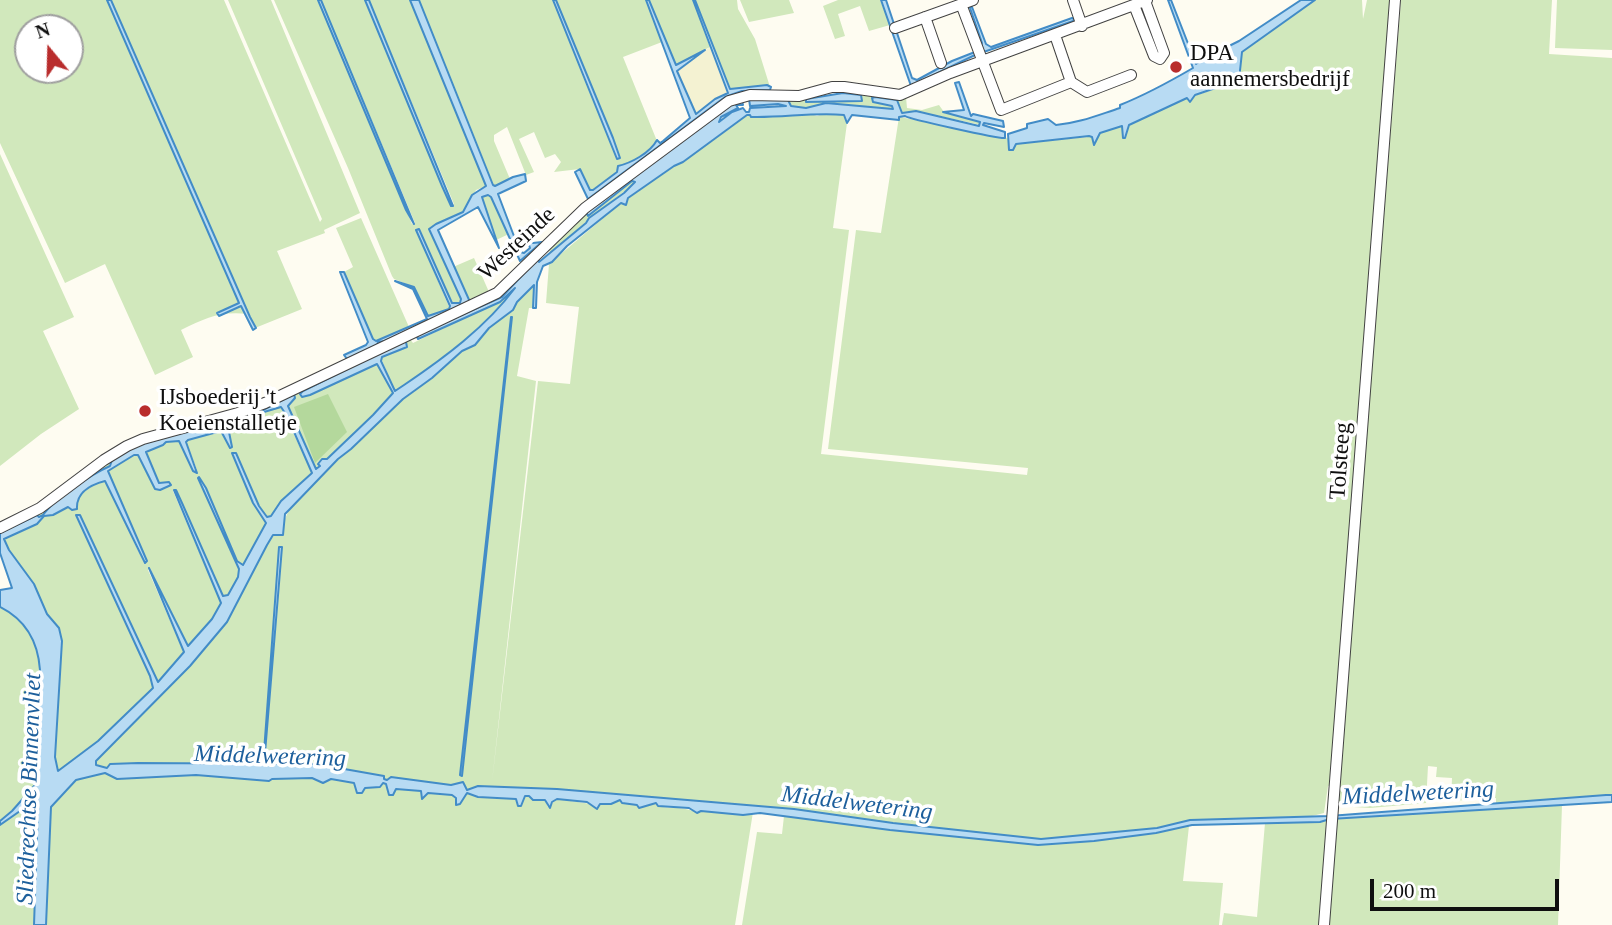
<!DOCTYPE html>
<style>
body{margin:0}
#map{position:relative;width:1612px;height:925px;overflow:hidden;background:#fefcf1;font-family:"Times New Roman",serif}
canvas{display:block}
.north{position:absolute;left:14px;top:14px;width:70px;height:70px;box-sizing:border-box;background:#fff;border:2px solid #9f9f9f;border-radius:50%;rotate:341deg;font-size:19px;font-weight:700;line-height:28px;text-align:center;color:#0f0f0f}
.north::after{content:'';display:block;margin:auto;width:24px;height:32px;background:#b92d2d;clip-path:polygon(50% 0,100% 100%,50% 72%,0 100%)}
.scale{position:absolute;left:1370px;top:879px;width:189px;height:32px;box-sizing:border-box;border:4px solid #0f0f0f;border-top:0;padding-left:9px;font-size:21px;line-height:24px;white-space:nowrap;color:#0f0f0f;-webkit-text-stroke:5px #fff;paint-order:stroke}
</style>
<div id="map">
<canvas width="1612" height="925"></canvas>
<div class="north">N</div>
<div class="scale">200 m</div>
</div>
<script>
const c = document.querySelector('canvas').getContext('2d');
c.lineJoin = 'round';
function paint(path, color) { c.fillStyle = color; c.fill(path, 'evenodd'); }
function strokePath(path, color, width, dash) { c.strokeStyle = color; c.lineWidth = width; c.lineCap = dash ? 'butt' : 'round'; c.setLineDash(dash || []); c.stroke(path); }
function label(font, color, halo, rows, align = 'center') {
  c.font = font + ' "Times New Roman",serif'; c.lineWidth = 7; c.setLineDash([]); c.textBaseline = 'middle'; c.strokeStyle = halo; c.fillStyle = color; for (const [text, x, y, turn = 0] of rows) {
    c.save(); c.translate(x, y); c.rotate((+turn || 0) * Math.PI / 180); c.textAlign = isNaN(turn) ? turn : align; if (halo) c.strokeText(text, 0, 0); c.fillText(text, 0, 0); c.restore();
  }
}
paint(new Path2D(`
 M 710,47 L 728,93 L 715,99 L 696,114 L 677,71 Z`), '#f4f2d2');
paint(new Path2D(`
 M 0,0 L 224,0 L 320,222 L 322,219 L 228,0 L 271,0 L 360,213 L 324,230 L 325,233 L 277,251 L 302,309 L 255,328 L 248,314 C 220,311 206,318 181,330 L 193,357 L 155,375 L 105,264 L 65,283 L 0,143 ZM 28,28 L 70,28 L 70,70 L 28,70 Z
 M 274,0 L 318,0 L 412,224 L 415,223 L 321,0 L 365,0 L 451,206 L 454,204 L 369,0 L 410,0 L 486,186 L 476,190 L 463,212 L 430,228 L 461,299 L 460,303 L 452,304 L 419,229 L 416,230 L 450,309 L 428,316 L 414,287 L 394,279 L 392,276 L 348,168 Z
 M 419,0 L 646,0 L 662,42 L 623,57 L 657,141 L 655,145 L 629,164 L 622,164 C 614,176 603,184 591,191 L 580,169 L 554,172 L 561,162 L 555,154 L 545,158 L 534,132 L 519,139 L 534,172 L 526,175 L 507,127 L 494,135 L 494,141 L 510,179 L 494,186 Z
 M 649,0 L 693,0 L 710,47 L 676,65 Z
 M 695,0 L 737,0 L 738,9 L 755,39 L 770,87 L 730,89 Z
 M 740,0 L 789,0 L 794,13 L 749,22 Z
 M 838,0 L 880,0 L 890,25 L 869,31 L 860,6 L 838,14 L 845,36 L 835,39 L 823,6 Z
 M 1315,0 L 1362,0 L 1363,19 L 1367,0 L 1395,0 L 1332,785 L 1328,786 L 1324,813 L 1312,816 L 1190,820 L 1157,828 L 1041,839 L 893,823 L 794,809 L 557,789 L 478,786 L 467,790 L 463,782 L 451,785 L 391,777 L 387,780 L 383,779 L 383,776 L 316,764 L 138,763 L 110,764 L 107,768 L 96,765 L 96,761 L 156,701 L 227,622 L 267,545 L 284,521 L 289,510 L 305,491 L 403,399 L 432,378 L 462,351 L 475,345 L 489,328 L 513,310 L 517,302 L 534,284 L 533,308 L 529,308 L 517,376 L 536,381 L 492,782 L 538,381 L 570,384 L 579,307 L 546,303 L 549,264 L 621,203 L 674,166 L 683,162 L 746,115 L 767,117 L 808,113 L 817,116 L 825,113 L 846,116 L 847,123 L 833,228 L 849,230 L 821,454 L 1027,475 L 1028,468 L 828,449 L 856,230 L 881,233 L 899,117 L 948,125 L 977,134 L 1008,138 L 1009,149 L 1013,150 L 1016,144 L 1098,136 L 1100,133 L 1122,126 L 1122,135 L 1129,125 L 1167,105 L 1236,82 L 1238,80 L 1242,52 ZM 500,426 L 462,775 L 462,776 L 460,775 ZM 279,547 L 282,548 L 265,753 Z
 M 1401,0 L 1552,0 L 1549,54 L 1612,58 L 1612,795 L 1496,803 L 1496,798 L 1451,801 L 1452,778 L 1436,777 L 1437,767 L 1428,766 L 1426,803 L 1370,808 L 1337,806 Z
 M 1557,0 L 1612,0 L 1612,50 L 1555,48 Z
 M 861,93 L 906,97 L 907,108 L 922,110 L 939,105 L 944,112 L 980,122 L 981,125 L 916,111 L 902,113 L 897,100 L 873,102 L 892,106 L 893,109 L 826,103 L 806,108 L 791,106 L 788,100 L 806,99 L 807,103 L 837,100 L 862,100 Z
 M 0,154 L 74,317 L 43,331 L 79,409 L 41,434 L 0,466 Z
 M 632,181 L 635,183 L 590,218 L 550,254 L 549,247 L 586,212 L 589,216 Z
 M 485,195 L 491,197 L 509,234 L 496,240 L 481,200 Z
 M 361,218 L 409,327 L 376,341 L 373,339 L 344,272 L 353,267 L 336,228 Z
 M 474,258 L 489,292 L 470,302 L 453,267 Z
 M 515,288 C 494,324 431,368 395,391 L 381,358 L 408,345 L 314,384 L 303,391 L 377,364 L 393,393 L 373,415 L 327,459 L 322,459 L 318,464 L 324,462 L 316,469 L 288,406 L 295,398 L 263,410 L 254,411 L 164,439 L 105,469 L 104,468 L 80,484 L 43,515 L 39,517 L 37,515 L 129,446 L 217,421 L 409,338 L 413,343 L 505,298 Z
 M 281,407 L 312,473 L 281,501 L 271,516 L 267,517 L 259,506 L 236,453 L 233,453 L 253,503 L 266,523 L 243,565 L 237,561 L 198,478 L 239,569 L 238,577 L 228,596 L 223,596 L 182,503 L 176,490 L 173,491 L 221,603 L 212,619 L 188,646 L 150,568 L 148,570 L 184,653 L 158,682 L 80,515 L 77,515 L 150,676 L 153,688 L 98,741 L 58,771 L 55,758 L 62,641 L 53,621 L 47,614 L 34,584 L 9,550 L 4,539 L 37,524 L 44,516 L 76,505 C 78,491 93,484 105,481 L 144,563 L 147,561 L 108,471 L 134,455 L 138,455 L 155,489 L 169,482 L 159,483 L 146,452 L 163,445 L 166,442 L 179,441 L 197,470 L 186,442 L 188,439 L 221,431 L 230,448 L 232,447 L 229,432 L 231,427 L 239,427 L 264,412 Z
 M 0,607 C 26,620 38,642 40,670 L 35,785 L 12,811 L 0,821 Z
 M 105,773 L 141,777 L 196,775 L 269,781 L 271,779 L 313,778 L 316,780 L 331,779 L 354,783 L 357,793 L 365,788 L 380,787 L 383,783 L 394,790 L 395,789 L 421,791 L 422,798 L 429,793 L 452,795 L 456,798 L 456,804 L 460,804 L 466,793 L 471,793 L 516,799 L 518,805 L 525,796 L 529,796 L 533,800 L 545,800 L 548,807 L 557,799 L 598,805 L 620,800 L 622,803 L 644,806 L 656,803 L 658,806 C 671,809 685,806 697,813 L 701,811 L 743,815 L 753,812 L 735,925 L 46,925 L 51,807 L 76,780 Z
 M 33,802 L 38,807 L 39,823 L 34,925 L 0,925 L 0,825 Z
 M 1562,805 L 1558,925 L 1326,925 L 1335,819 Z
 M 784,816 L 890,830 L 1036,845 L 1094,841 L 1156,833 L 1189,826 L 1183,881 L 1223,883 L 1219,925 L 742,925 L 757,832 L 782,834 Z
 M 1330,819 L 1322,925 L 1222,925 L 1224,913 L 1257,917 L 1265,823 L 1320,822 Z`), '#d1e8bc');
paint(new Path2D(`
 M 328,394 L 347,432 L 315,463 L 294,407 Z`), '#b4d89c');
const water = new Path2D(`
 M 107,0 L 111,0 L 250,317 L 256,328 L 253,330 L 241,306 L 219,316 L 217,313 L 239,303 Z
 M 318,0 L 321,0 L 414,224 L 406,210 Z
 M 365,0 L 369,0 L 453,206 L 451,206 L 442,186 Z
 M 410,0 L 419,0 L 493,185 L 495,186 L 513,177 L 525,174 L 526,181 L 498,194 L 520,252 L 524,253 L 530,248 L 525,233 L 533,243 L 542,242 L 520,261 L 491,197 L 488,195 L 482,197 L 499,248 L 478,207 L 438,230 L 470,302 L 385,341 L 378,342 L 377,345 L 347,359 L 344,355 L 366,345 L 368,342 L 340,272 L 344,272 L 373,339 L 376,341 L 427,319 L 413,289 L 395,281 L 414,287 L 428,316 L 449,309 L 450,306 L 416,230 L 419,229 L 452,303 L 460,303 L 461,299 L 429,229 L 436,224 L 463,212 L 472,195 L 486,186 Z
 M 553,0 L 556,0 L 613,138 L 620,158 L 617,159 Z
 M 646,0 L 649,0 L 676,65 L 705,50 L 677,71 L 696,114 L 715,99 L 728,93 L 693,0 L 695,0 L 730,89 L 767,85 L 771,87 L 770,90 L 742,91 L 725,97 L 588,199 L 575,172 L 580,169 L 590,190 L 593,190 L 617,172 L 618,166 C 631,163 650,153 657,140 L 660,143 L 663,141 L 690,118 Z
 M 881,0 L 886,0 L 912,78 L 917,80 L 952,61 L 980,50 L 982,43 L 970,8 L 972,7 L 986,44 L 991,47 L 1072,18 L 1076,20 L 975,55 L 911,86 Z
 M 1168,0 L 1171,0 L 1196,64 L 1212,53 L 1214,49 L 1217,52 L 1239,41 L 1301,0 L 1315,0 L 1242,52 L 1239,80 L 1195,95 L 1190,102 L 1187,98 L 1129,125 L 1125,138 L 1123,138 L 1122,126 L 1100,133 L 1094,145 L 1092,137 L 1089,136 L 1016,144 L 1013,150 L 1009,150 L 1008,134 L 1027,128 L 1027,124 L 1048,119 L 1056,125 C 1079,123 1098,115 1120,108 L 1120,105 C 1145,95 1169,82 1193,68 Z
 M 959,82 L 971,116 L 973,114 L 1003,121 L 1004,127 L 984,123 L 983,125 L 1005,132 L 1005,138 C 999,139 909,119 905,116 L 899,117 L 899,120 L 852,115 L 847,123 L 844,115 C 813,112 783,118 751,117 L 750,115 L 747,115 L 683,162 L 674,166 L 628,198 L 626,205 L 621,203 L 567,246 L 552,262 L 543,266 L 537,282 L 536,308 L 533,308 L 534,285 L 517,302 L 513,310 L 489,328 L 475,345 L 462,351 L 432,378 L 403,399 L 351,449 L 338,459 L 289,510 L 285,514 L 283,535 L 273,535 L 267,545 L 227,622 L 190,666 L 96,761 L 96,765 L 107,768 L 110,764 L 138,763 L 316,764 L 384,776 L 384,779 L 387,780 L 391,777 L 451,785 L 463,782 L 467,790 L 478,786 L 557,789 L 794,809 L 893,823 L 1041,839 L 1157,828 L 1190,820 L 1329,816 L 1606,795 L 1612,795 L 1612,802 L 1330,819 L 1320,822 L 1192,825 L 1156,833 L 1094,841 L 1038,845 L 890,830 L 760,813 L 743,815 L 701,811 L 697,813 L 689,808 L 658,806 L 656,803 L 639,808 L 637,805 L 622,803 L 620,800 L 611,804 L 600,804 L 597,809 L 587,802 L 557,799 L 552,802 L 550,808 L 545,800 L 533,800 L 529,796 L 525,796 L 521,806 L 518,806 L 516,799 L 478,797 L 467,793 L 460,804 L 456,805 L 456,798 L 452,795 L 428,793 L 422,799 L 421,791 L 396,789 L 393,795 L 389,795 L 386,784 L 383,783 L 380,787 L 365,788 L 362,793 L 357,793 L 354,783 L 331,779 L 323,783 L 312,778 L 272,779 L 269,781 L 196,775 L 117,779 L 105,773 L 76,780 L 51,807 L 46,925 L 34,925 L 38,807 L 33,802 L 0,825 L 0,821 L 12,811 L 35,785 L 40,670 C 38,642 26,620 0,607 L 0,590 L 12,588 L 0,553 L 0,533 L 37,515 L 39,517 L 43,515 C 55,498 92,474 110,466 L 112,460 L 138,445 L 263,410 L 294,394 L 295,398 L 288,406 L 316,469 L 320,466 L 318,464 L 322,459 L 327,459 L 373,415 L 393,393 L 377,364 L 310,395 L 302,397 L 300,394 L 303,391 L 402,342 L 406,342 L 407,347 L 382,357 L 381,361 L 395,391 L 404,385 C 444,358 486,327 515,288 L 500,302 L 418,339 L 416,335 L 502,297 L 539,257 L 539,262 L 586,223 L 589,218 L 624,193 L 635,182 L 632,181 L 588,216 L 586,212 L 730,105 L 742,101 L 743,105 L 736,105 L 738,108 L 721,117 L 719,122 L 732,112 L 743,108 L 746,112 L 749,112 L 750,108 L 786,106 L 778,104 L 750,106 L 749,99 L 788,100 L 791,106 L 806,108 L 826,103 L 893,109 L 892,106 L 873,102 L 872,98 L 875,97 L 897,100 L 902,113 L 916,111 L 979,126 L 980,122 L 943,112 L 964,110 L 955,83 ZM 281,407 L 287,416 L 312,473 L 281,501 L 271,516 L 267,517 L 259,506 L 236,453 L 232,453 L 253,503 L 266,523 L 243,565 L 237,561 L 206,488 L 199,477 L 198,478 L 239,569 L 238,577 L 228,595 L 223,596 L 182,503 L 176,490 L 174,490 L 221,603 L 212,619 L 188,646 L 149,568 L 184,652 L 158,682 L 80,515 L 76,515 L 150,676 L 153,688 L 98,741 L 58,771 L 55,757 L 62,641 L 59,628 L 47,614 L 34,584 L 9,550 L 4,539 L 37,524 L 44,516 L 53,515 L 68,507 L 72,510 L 77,509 C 76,492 90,485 105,481 L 145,563 L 147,561 L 108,471 L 134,455 L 138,455 L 155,489 L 160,490 L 171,485 L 169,482 L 159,483 L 146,452 L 163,445 L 166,442 L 179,441 L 193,471 L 197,473 L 186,442 L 188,440 L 221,431 L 230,448 L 232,447 L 229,432 L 230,428 L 254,422 L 264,412 Z
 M 843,93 L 861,95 L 862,101 L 806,102 L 806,99 Z
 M 511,317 L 512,317 L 462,776 L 460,775 Z
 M 279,547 L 282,547 L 265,753 L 264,752 Z`);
paint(water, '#b8dbf3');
strokePath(water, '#428cc7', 2);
const minor = new Path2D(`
 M 1073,0 L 1082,26
 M 961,4 L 1001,110 L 1071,82
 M 1134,5 L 1154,56 L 1160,59 L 1164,53 L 1145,1
 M 925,17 L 941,63
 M 895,28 L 973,0
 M 1055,35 L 1071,82 L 1087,92 L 1131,75
 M 0,528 L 40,508 L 104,460 L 127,446 L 143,439 L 238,413 L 265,403 L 497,293 L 585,208 L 729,101 L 750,95 L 799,96 L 832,87 L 844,87 L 900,95 L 950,73 L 1147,0
 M 1324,925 L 1395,0`);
strokePath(minor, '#424242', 12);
strokePath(minor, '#fff', 10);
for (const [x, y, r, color] of [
 [1176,67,7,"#b92d2d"],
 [145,411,7,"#b92d2d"]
]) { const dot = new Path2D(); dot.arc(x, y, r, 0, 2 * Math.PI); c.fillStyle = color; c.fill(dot); strokePath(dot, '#fff', 2.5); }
label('23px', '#0f0f0f', '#fff', [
 ["DPA",1190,54],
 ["aannemersbedrijf",1190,80],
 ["IJsboederij 't",159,398],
 ["Koeienstalletje",159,424]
], 'left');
label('23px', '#0f0f0f', '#fff', [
 ["Westeinde",517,244,-43],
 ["Tolsteeg",1341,461,-86]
]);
label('italic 24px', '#1d5f9c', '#fff', [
 ["Middelwetering",270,757,2],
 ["Sliedrechtse Binnenvliet",30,789,-88],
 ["Middelwetering",1418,794,-3],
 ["Middelwetering",857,804,7]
]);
</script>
